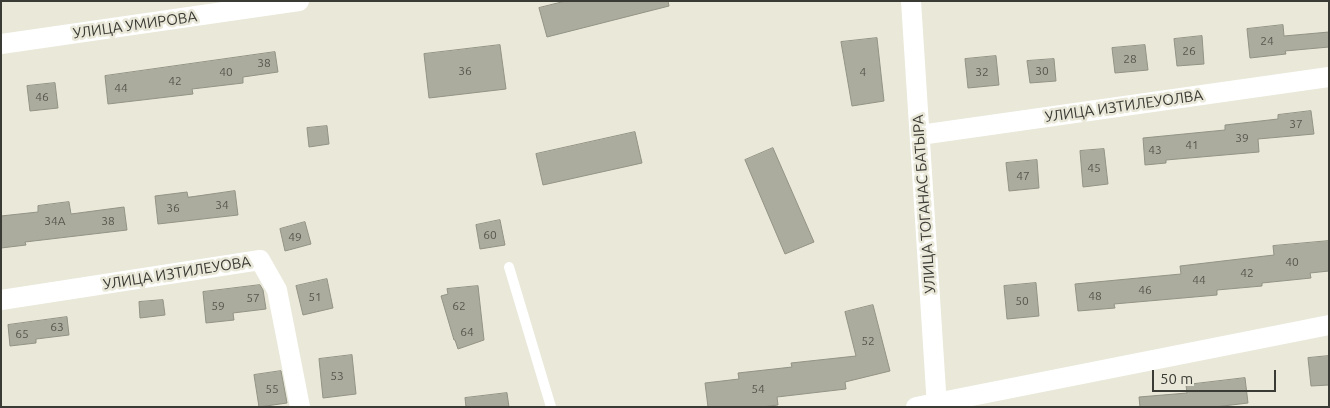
<!DOCTYPE html>
<meta charset="utf-8">
<style>
body{margin:0}
#map{position:relative;width:1330px;height:408px;overflow:hidden;background:#e9e8d9;font-family:Ubuntu,sans-serif}
canvas{display:block}
.frame{position:absolute;inset:0;border:2px solid #3b3b35;pointer-events:none}
.scale{position:absolute;left:1152px;top:370px;width:124px;height:22px;box-sizing:border-box;border:2px solid #3b3b35;border-top:0;padding-left:6px;font-size:15px;line-height:18px;white-space:nowrap;color:#3b3b35;-webkit-text-stroke:4px #e9e8d9;paint-order:stroke}
</style>
<div id="map">
<canvas width="1330" height="408"></canvas>
<div class="frame"></div>
<div class="scale">50 m</div>
</div>
<script>
const c = document.querySelector('canvas').getContext('2d');
c.lineJoin = 'round';
function paint(path, color) { c.fillStyle = color; c.fill(path, 'evenodd'); }
function strokePath(path, color, width, dash) { c.strokeStyle = color; c.lineWidth = width; c.lineCap = dash ? 'butt' : 'round'; c.setLineDash(dash || []); c.stroke(path); }
function label(font, color, halo, rows, align = 'center') {
  c.font = font + ' Ubuntu,sans-serif'; c.lineWidth = 5; c.setLineDash([]); c.textBaseline = 'middle'; c.strokeStyle = halo; c.fillStyle = color; for (const [text, x, y, turn = 0] of rows) {
    c.save(); c.translate(x, y); c.rotate((+turn || 0) * Math.PI / 180); c.textAlign = isNaN(turn) ? turn : align; if (halo) c.strokeText(text, 0, 0); c.fillText(text, 0, 0); c.restore();
  }
}
const building = new Path2D(`
 M 566,1 L 668,1 L 669,6 L 547,37 L 539,8 Z
 M 1283,25 L 1284,36 L 1329,32 L 1329,47 L 1285,51 L 1286,54 L 1250,58 L 1247,29 Z
 M 1202,36 L 1204,64 L 1177,66 L 1174,39 Z
 M 877,38 L 884,101 L 852,106 L 841,42 Z
 M 500,45 L 506,89 L 429,98 L 424,54 Z
 M 1145,45 L 1148,70 L 1115,73 L 1112,48 Z
 M 275,52 L 278,72 L 243,77 L 243,83 L 192,89 L 193,94 L 108,104 L 105,76 Z
 M 996,56 L 999,85 L 968,88 L 965,59 Z
 M 1054,59 L 1056,81 L 1030,83 L 1027,61 Z
 M 55,83 L 58,108 L 30,111 L 27,86 Z
 M 1311,111 L 1314,134 L 1258,139 L 1259,152 L 1166,160 L 1166,163 L 1145,165 L 1143,138 L 1225,130 L 1225,125 L 1278,119 L 1278,115 Z
 M 327,126 L 329,144 L 309,147 L 307,128 Z
 M 635,132 L 642,163 L 543,185 L 536,154 Z
 M 773,148 L 814,242 L 785,254 L 745,160 Z
 M 1104,149 L 1108,184 L 1083,187 L 1080,151 Z
 M 1037,160 L 1039,188 L 1009,191 L 1006,163 Z
 M 235,191 L 238,215 L 158,224 L 155,196 L 187,192 L 188,197 Z
 M 69,202 L 71,214 L 124,207 L 127,230 L 25,242 L 26,245 L 1,248 L 1,216 L 38,212 L 38,206 Z
 M 500,220 L 505,245 L 480,249 L 476,225 Z
 M 305,222 L 311,244 L 285,251 L 280,229 Z
 M 1329,241 L 1329,271 L 1310,273 L 1311,278 L 1262,283 L 1262,286 L 1217,290 L 1217,295 L 1114,304 L 1115,308 L 1078,311 L 1075,284 L 1181,274 L 1180,266 L 1274,255 L 1273,246 Z
 M 327,279 L 333,308 L 303,315 L 296,286 Z
 M 1036,283 L 1039,316 L 1007,319 L 1004,286 Z
 M 260,285 L 263,290 L 266,309 L 233,313 L 234,320 L 206,323 L 203,292 Z
 M 478,286 L 484,340 L 458,349 L 455,340 L 454,340 L 441,296 L 448,294 L 447,289 Z
 M 163,300 L 165,315 L 140,318 L 139,302 Z
 M 873,305 L 890,371 L 845,382 L 846,389 L 777,397 L 778,405 L 762,407 L 708,407 L 705,383 L 739,379 L 738,373 L 792,367 L 791,363 L 856,356 L 845,312 Z
 M 67,317 L 69,335 L 36,339 L 36,343 L 10,346 L 8,325 Z
 M 352,355 L 356,394 L 323,398 L 319,359 Z
 M 1329,356 L 1329,385 L 1311,386 L 1308,358 Z
 M 281,371 L 287,403 L 259,407 L 254,375 Z
 M 1245,378 L 1248,403 L 1215,407 L 1140,407 L 1139,397 L 1187,393 L 1186,385 Z
 M 507,393 L 509,407 L 466,407 L 465,398 Z`);
paint(building, '#acac9e');
strokePath(building, '#939385', 1);
strokePath(new Path2D(`
 M 509,267 L 551,407`), '#fff', 10);
strokePath(new Path2D(`
 M 911,1 L 937,407
 M 1,44 L 299,1
 M 920,135 L 1329,77
 M 1,300 L 260,260 L 277,290 L 300,407
 M 916,407 L 1329,325`), '#fff', 20);
label('12px', '#57574f', null, [
 ["24",1267,41],
 ["26",1189,51],
 ["28",1130,59],
 ["38",264,63],
 ["36",465,71],
 ["30",1042,71],
 ["40",226,72],
 ["4",863,72],
 ["32",982,72],
 ["42",175,81],
 ["44",121,88],
 ["46",42,97],
 ["37",1296,124],
 ["39",1242,138],
 ["41",1192,145],
 ["43",1155,150],
 ["45",1094,168],
 ["47",1023,176],
 ["34",222,205],
 ["36",173,208],
 ["34А",55,221],
 ["38",108,221],
 ["60",490,235],
 ["49",295,237],
 ["40",1292,262],
 ["42",1247,273],
 ["44",1199,280],
 ["46",1145,290],
 ["48",1095,296],
 ["51",315,297],
 ["57",253,298],
 ["50",1022,301],
 ["59",218,306],
 ["62",459,306],
 ["63",57,327],
 ["64",467,332],
 ["65",22,334],
 ["52",868,341],
 ["53",337,376],
 ["55",272,389],
 ["54",758,389]
]);
label('15px', '#3b3b35', '#e9e8d9', [
 ["УЛИЦА УМИРОВА",135,25,-8],
 ["УЛИЦА ИЗТИЛЕУОЛВА",1124,106,-8],
 ["УЛИЦА ТОГАНАС БАТЫРА",924,204,-94],
 ["УЛИЦА ИЗТИЛЕУОВА",177,273,-9]
]);
</script>
